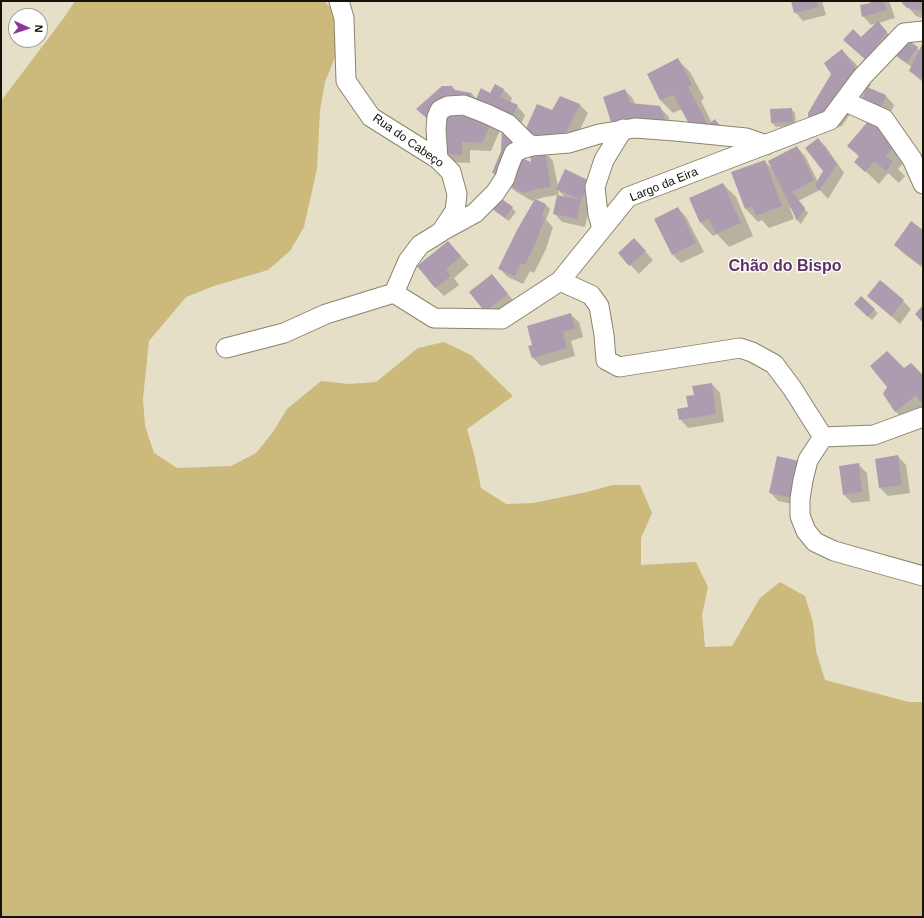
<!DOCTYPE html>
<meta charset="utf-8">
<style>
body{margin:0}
#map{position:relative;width:924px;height:918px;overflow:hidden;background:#e5dfc7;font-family:Arial,sans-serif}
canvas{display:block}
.frame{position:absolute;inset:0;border:2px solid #141209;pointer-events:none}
.north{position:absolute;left:8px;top:8px;width:40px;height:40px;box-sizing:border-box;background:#fff;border:1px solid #a1a09d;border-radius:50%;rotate:93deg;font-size:11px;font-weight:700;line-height:16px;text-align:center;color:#141209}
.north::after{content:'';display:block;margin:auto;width:14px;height:18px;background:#90349e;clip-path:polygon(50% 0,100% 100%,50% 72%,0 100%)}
</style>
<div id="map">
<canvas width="924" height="918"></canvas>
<div class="frame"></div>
<div class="north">N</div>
</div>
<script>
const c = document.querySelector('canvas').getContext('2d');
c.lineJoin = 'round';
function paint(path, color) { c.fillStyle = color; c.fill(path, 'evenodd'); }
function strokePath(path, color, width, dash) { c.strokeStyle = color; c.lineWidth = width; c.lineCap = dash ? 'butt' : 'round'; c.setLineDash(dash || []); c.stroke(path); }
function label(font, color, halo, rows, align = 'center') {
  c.font = font + ' Arial,sans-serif'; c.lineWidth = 3; c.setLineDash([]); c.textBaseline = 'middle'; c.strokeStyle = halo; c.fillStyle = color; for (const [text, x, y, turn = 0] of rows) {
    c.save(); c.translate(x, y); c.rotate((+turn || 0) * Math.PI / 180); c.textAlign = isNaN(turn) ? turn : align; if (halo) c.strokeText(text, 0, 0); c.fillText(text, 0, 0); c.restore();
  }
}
paint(new Path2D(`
 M 75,1 L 261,1 L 263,2 L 273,1 L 322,1 L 325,2 L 334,11 L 336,55 L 325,82 L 320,110 L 317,169 L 304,227 L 290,251 L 268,270 L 214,286 L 186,297 L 149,341 L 143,398 L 145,426 L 154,453 L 177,468 L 231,466 L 256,453 L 273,432 L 287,409 L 321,381 L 349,384 L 376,382 L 418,348 L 444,342 L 471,355 L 513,396 L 467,429 L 475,458 L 481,488 L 506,504 L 533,503 L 587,492 L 613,485 L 640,485 L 652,513 L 641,538 L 641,565 L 696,562 L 708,587 L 702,615 L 705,647 L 732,646 L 760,598 L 780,582 L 805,596 L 813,622 L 816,651 L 825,680 L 909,702 L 923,702 L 923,917 L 1,917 L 1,101 L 63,19 Z`), '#cbba7c');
paint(new Path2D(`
 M 792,1 L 822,1 L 826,15 L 803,21 L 795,12 Z
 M 871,1 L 889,1 L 895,18 L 878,23 L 895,41 L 875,68 L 844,40 L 861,38 L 877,23 L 871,25 L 863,16 L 871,4 Z
 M 903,1 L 923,1 L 923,18 L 916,16 L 908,7 Z
 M 923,45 L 923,82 L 919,79 L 910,71 L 912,67 L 900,59 L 896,55 L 917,48 L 920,51 Z
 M 842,51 L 855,63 L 871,85 L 868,89 L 886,96 L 894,105 L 888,119 L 864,94 L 842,126 L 822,132 L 832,74 Z
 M 677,59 L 690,72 L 704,98 L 701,101 L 712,123 L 715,120 L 728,133 L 735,144 L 682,109 L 673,113 L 660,100 L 648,75 Z
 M 495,85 L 504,90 L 512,98 L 510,103 L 517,106 L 525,115 L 520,127 L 462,109 L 448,117 L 492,120 L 501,128 L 491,151 L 470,150 L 470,163 L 450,162 L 442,154 L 443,124 L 456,91 L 472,94 L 477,99 L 491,95 Z
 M 625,90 L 633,99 L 635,104 L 659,107 L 668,116 L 674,133 L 622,136 Z
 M 579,104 L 588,113 L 572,146 L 553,112 Z
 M 791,109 L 795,113 L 796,126 L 776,127 L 772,123 L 771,110 Z
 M 870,121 L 909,156 L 898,169 L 905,176 L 899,183 L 888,173 L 879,184 L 856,162 L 860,157 L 848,146 Z
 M 818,139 L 826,147 L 844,173 L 828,199 L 820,190 L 798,201 L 808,213 L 801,224 L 798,221 L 792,207 L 790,208 L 794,219 L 769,228 L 762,220 L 758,222 L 746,209 L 764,161 L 774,170 L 797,147 L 805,156 L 818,182 L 825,171 Z
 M 545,152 L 553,161 L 558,187 L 589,182 L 589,209 L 585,227 L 562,222 L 554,213 L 558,195 L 545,197 L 535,200 L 546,205 L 550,209 L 546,220 L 553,227 L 546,249 L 534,273 L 530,271 L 523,284 L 508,277 L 499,268 L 535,200 L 532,201 L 515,191 L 506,183 L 533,164 ZM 558,190 L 566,198 L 559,196 Z
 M 723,184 L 736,197 L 753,236 L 729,247 L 717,234 L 713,236 L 701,223 L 690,199 Z
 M 512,208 L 516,212 L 509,221 L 496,212 Z
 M 678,208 L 686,217 L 704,252 L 681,263 L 673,255 Z
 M 923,232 L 923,268 L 903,253 L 895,245 Z
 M 448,242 L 469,265 L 454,278 L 459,285 L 444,296 L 436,288 L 419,266 Z
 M 642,248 L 653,260 L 639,274 L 619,253 Z
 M 492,275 L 500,284 L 515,303 L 494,320 L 486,312 Z
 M 869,296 L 903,301 L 911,309 L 900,324 L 877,304 Z
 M 859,308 L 874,310 L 878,313 L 872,320 Z
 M 570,314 L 579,322 L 583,337 L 571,341 L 575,356 L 541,366 L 532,357 L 533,346 Z
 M 903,369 L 923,377 L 923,413 L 909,424 L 896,412 L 884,394 Z
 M 712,384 L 720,393 L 724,422 L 688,428 L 680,419 L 689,408 L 695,396 Z
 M 898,456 L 906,465 L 910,493 L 888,496 L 880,488 Z
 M 778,457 L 803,506 L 778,501 L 770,492 Z
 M 858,464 L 867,473 L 870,501 L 852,503 L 844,495 Z`), '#0003');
paint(new Path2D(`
 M 791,1 L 817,1 L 818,7 L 794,13 Z
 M 870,1 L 884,1 L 887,10 L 862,17 L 860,5 L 870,3 Z
 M 902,1 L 923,1 L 923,11 L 907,8 L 902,3 Z
 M 878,21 L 887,32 L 866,60 L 843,40 L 853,29 L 861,37 Z
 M 906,39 L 918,47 L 907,63 L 895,55 Z
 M 923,42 L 923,80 L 909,71 Z
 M 842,49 L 858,72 L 829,113 L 808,120 L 808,113 L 831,74 L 824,63 Z
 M 678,58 L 692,84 L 688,87 L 708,125 L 715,119 L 723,131 L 693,131 L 673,95 L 660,100 L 647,74 Z
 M 495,84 L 504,89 L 500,97 L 518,105 L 511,119 L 475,101 L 481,88 L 490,93 Z
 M 442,86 L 452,86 L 455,90 L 472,93 L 467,101 L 431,122 L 416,109 Z
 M 867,87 L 886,95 L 880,112 L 860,103 Z
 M 625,89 L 630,103 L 660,106 L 667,125 L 613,128 L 603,97 Z
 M 560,96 L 580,104 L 563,138 L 539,140 L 524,133 L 537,104 L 552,110 Z
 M 792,108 L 793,122 L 771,123 L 770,109 Z
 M 442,116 L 463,116 L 493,119 L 482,143 L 462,142 L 462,155 L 441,154 Z
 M 870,119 L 897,143 L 886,156 L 893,162 L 886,171 L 874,161 L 865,172 L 854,162 L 859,156 L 847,146 Z
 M 502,127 L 514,133 L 513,152 L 501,176 L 492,173 L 501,151 Z
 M 818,138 L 837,164 L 819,191 L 815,185 L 823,171 L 805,148 Z
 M 797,146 L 814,180 L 792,192 L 805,208 L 797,221 L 785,195 L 768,161 Z
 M 545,151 L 551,187 L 536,189 L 523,193 L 505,183 L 519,157 L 531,162 L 530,154 Z
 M 765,160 L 782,206 L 756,216 L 752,206 L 745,209 L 731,172 Z
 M 565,169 L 590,181 L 581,200 L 577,219 L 553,214 L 557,195 L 581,200 L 556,189 Z
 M 723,183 L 741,223 L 716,234 L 709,219 L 700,223 L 689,198 Z
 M 499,197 L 513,207 L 505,218 L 491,208 Z
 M 535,199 L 546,204 L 542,216 L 545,217 L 537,240 L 525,265 L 521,263 L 515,276 L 498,269 L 517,230 Z
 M 678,207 L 696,243 L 672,255 L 654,219 Z
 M 911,221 L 923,230 L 923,261 L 920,265 L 894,245 Z
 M 634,238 L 646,251 L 629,266 L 618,253 Z
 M 448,241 L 461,256 L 446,269 L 451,276 L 435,288 L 417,266 Z
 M 492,274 L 508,294 L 485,312 L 469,292 Z
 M 880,280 L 904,300 L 891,316 L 867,296 Z
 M 861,296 L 875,309 L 868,317 L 854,304 Z
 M 923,305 L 923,323 L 915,314 Z
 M 571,313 L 575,329 L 563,332 L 567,348 L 532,358 L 528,346 L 532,345 L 527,326 Z
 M 887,351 L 904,368 L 911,363 L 923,375 L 923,399 L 920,402 L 916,395 L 895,412 L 883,394 L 887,387 L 870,366 Z
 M 712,383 L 716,414 L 679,420 L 677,409 L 688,407 L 686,396 L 694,395 L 692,386 Z
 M 898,455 L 902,485 L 879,488 L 875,459 Z
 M 777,456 L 803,462 L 794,498 L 769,493 Z
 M 859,463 L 862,492 L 843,495 L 839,466 Z`), '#ad9caf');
const street = new Path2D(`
 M 339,1 L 344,18 L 346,81 L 371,117 L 438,159 L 451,172 L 457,194 L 455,211 L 441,232 L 420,245 L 408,261 L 394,293 L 434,318 L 502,319 L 560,281 L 628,197 L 830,120 L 862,77 L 904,33 L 923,31
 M 844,101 L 884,119 L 912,159 L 923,184
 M 438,159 L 436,129 L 437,117 L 440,110 L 448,106 L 464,105 L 487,114 L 508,124 L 525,141 L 532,146
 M 602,229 L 598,214 L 595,187 L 604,160 L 623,129
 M 444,230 L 475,213 L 495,193 L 505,178 L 508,168 L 514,153 L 521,149 L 532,146 L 569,143 L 599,134 L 635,128 L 675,131 L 746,138 L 766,145
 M 560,281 L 591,295 L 599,306 L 604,335 L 606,360 L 619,367 L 740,348 L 752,352 L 774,364 L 792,388 L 823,437 L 874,435 L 923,417
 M 226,348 L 284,333 L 326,314 L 394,293
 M 823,437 L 808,460 L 803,480 L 800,499 L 800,516 L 806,531 L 815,542 L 834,551 L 923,576`);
strokePath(street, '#8b846e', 21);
strokePath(street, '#fff', 19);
label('12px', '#141209', '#fff', [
 ["Rua do Cabeço",408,141,35],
 ["Largo da Eira",664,185,-22]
]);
label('bold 16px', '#5e3166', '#fff', [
 ["Chão do Bispo",785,267]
]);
</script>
